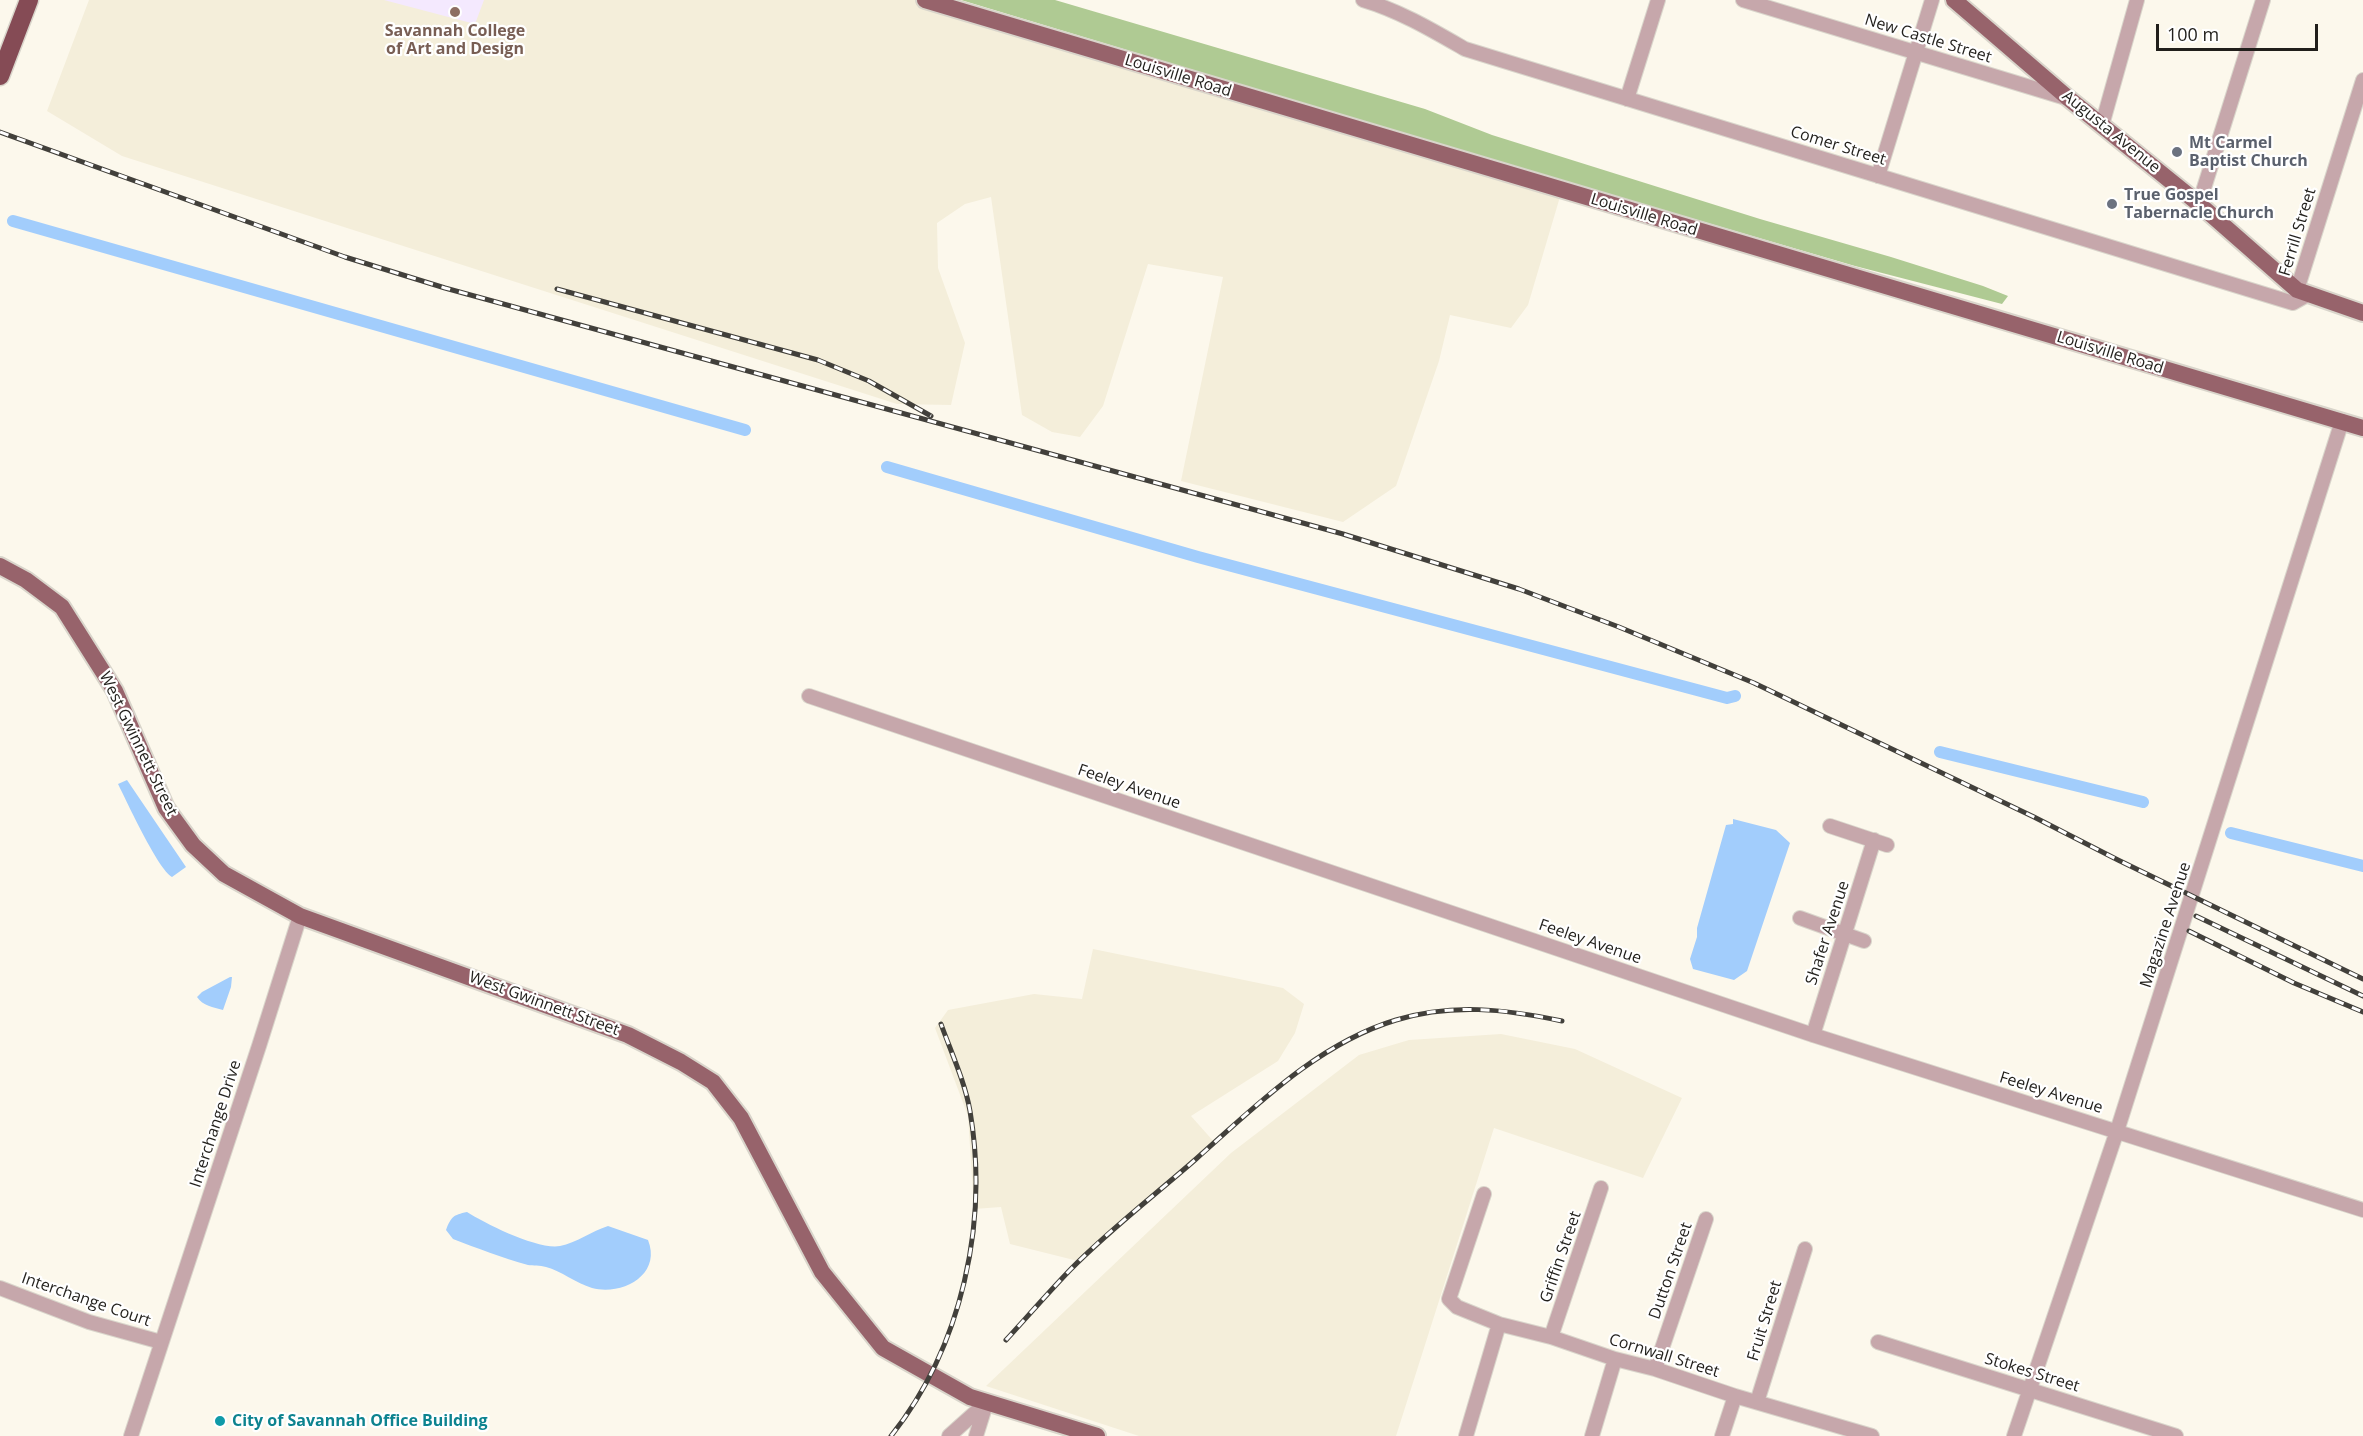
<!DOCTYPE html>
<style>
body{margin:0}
#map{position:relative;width:2363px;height:1436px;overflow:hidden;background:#fcf8ec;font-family:"Open Sans",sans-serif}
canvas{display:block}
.scale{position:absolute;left:2156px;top:24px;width:162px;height:27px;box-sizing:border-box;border:3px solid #211f1b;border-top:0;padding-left:8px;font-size:18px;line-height:21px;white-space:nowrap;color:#211f1b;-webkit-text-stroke:4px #fff;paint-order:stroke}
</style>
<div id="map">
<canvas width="2363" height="1436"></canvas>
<div class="scale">100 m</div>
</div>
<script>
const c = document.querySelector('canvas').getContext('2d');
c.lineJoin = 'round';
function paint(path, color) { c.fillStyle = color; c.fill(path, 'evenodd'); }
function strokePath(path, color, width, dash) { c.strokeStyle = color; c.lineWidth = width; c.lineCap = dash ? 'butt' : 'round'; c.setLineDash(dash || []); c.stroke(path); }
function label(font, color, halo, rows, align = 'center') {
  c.font = font + ' "Open Sans",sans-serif'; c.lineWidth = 4.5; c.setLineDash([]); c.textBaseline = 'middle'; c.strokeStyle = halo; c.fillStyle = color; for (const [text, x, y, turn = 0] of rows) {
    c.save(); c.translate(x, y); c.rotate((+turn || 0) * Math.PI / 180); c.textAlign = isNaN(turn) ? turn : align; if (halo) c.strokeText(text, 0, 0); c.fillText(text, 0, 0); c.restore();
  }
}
paint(new Path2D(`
 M 89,0 L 925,0 L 1562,190 L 1528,305 L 1511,328 L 1450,315 L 1439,361 L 1396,486 L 1343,522 L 1181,481 L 1223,277 L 1148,264 L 1103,406 L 1080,437 L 1052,432 L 1022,415 L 991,197 L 965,204 L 937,223 L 938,268 L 965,343 L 951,405 L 897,404 L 122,156 L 47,111 Z
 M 1093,949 L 1283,988 L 1304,1004 L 1295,1033 L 1278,1061 L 1191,1116 L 1215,1143 L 1078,1261 L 1010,1244 L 1001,1207 L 974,1209 L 968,1116 L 935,1028 L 948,1010 L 1034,994 L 1082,999 Z
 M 1501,1034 L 1575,1049 L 1682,1098 L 1643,1178 L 1494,1128 L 1396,1436 L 1139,1436 L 986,1386 L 1231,1153 L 1359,1055 L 1409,1040 Z`), '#f4eeda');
paint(new Path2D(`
 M 384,0 L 484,0 L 475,24 Z`), '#f4e9fe');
paint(new Path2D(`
 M 961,0 L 1055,0 L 1425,109 L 1492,135 L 1760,219 L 1891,257 L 1983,286 L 2008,296 L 2002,304 L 1855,266 L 1488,159 Z`), '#afca93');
paint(new Path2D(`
 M 127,780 L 186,867 L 172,877 C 158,869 127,802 118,784 Z
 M 1733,819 L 1776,830 L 1790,843 L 1747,971 L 1734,980 L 1693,969 L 1690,959 L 1697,937 L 1697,928 L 1726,825 L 1733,824 Z
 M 230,977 L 232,977 L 231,987 L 223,1010 C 213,1007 203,1006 197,997 L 202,992 Z
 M 467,1212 C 486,1224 538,1250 560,1246 C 576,1243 592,1231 608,1226 L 648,1240 C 662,1275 622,1296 592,1288 C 576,1283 561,1271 546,1267 C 540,1265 533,1266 528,1265 C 502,1258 477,1248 453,1239 L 446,1230 C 451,1217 453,1215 467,1212 Z`), '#a2cdfc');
strokePath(new Path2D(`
 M 13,221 L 745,430
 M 887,467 L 1198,557 L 1727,698 L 1735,696
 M 1940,752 L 2143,802
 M 2231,833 L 2363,866`), '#a2cdfc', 12);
const minor = new Path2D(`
 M 1363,0 C 1400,11 1432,30 1465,49 L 2293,303 L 2309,294
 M 1743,0 L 2066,98
 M 1627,99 L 1658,0
 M 2102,125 L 2137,0
 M 1878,176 L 1932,0
 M 2199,204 L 2263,0
 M 2297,290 L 2363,80
 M 809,696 L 1813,1035 L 2363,1210
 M 1830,826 L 1887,845
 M 1800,918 L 1864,941
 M 1813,1035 L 1874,840
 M 1484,1194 L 1449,1299 L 1457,1307 L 1499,1324 L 1551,1337 L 1615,1359 L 1655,1369 L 1735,1396 L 1872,1436
 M 0,1288 L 89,1322 L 161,1342
 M 1551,1337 L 1601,1188
 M 1878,1342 L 2176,1436
 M 1655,1369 L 1706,1219
 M 1757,1402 L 1805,1249
 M 131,1436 L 259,1046 L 300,916
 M 949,1436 L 987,1402
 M 976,1436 L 986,1404
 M 1466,1436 L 1499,1324
 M 1592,1436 L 1615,1359
 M 1722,1436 L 1735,1396
 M 2014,1436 L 2117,1131 L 2342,421`);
const major = new Path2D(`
 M 925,0 L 2363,428
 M 1954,0 L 2068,98 L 2199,204 L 2297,290 L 2363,313
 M 0,566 L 26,580 L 62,607 L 115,691 L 166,808 L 193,845 L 224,874 L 300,916 L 628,1035 L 681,1062 L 713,1082 L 741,1118 L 822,1272 L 883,1348 L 970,1397 L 1097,1436`);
const highway = new Path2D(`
 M 0,76 L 29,0`);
strokePath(minor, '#d9d5cb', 16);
strokePath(major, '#d9d5cb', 20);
strokePath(highway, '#d9d5cb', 21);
strokePath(minor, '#c6a7ab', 14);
strokePath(major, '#97636b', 16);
strokePath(highway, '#854b55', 18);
const rail = new Path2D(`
 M 0,132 L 345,257 L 445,288 L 1343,534 L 1519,589 L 1619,627 L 1754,683 L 2034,817 L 2118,860 L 2363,979
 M 557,289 L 818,360 L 869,381 L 931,416
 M 2196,916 L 2363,996
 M 2189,931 L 2294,983 L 2363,1012
 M 1006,1340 C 1027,1317 1048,1293 1070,1270 C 1108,1231 1155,1195 1196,1159 C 1256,1106 1317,1044 1396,1020 C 1452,1003 1505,1009 1562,1021
 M 891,1436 C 962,1347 989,1222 970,1111 C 965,1082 951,1052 941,1024`);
strokePath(rail, '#42403b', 5);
strokePath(rail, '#fff', 3, [9]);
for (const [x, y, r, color] of [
 [455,12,6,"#8d6e63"],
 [2177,152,6,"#6b7280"],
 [2112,204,6,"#6b7280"],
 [220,1421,6,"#0f9aa8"]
]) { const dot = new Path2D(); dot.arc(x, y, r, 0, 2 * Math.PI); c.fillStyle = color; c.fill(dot); strokePath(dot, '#fff', 2); }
label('bold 16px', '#785e54', '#fff', [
 ["Savannah College",455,31],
 ["of Art and Design",455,49]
]);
label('16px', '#211f1b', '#fff', [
 ["New Castle Street",1928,39,17],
 ["Louisville Road",1178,76,17],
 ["Augusta Avenue",2111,132,39],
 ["Comer Street",1838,146,17],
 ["Louisville Road",1644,215,17],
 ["Ferrill Street",2298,232,-73],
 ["Louisville Road",2110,353,17],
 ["West Gwinnett Street",138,744,64],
 ["Feeley Avenue",1129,787,19],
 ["Magazine Avenue",2166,925,-72],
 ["Shafer Avenue",1828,933,-72],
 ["Feeley Avenue",1590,942,19],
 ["West Gwinnett Street",544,1004,20],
 ["Feeley Avenue",2051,1093,17],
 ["Interchange Drive",216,1124,-72],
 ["Griffin Street",1561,1257,-71],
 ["Dutton Street",1671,1271,-71],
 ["Interchange Court",86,1300,19],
 ["Fruit Street",1765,1321,-73],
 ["Cornwall Street",1664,1356,17],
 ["Stokes Street",2032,1373,17]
]);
label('bold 16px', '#5b616d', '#fff', [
 ["Mt Carmel",2189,143],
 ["Baptist Church",2189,161],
 ["True Gospel",2124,195],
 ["Tabernacle Church",2124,213]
], 'left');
label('bold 16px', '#0d838f', '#fff', [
 ["City of Savannah Office Building",232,1421]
], 'left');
</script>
